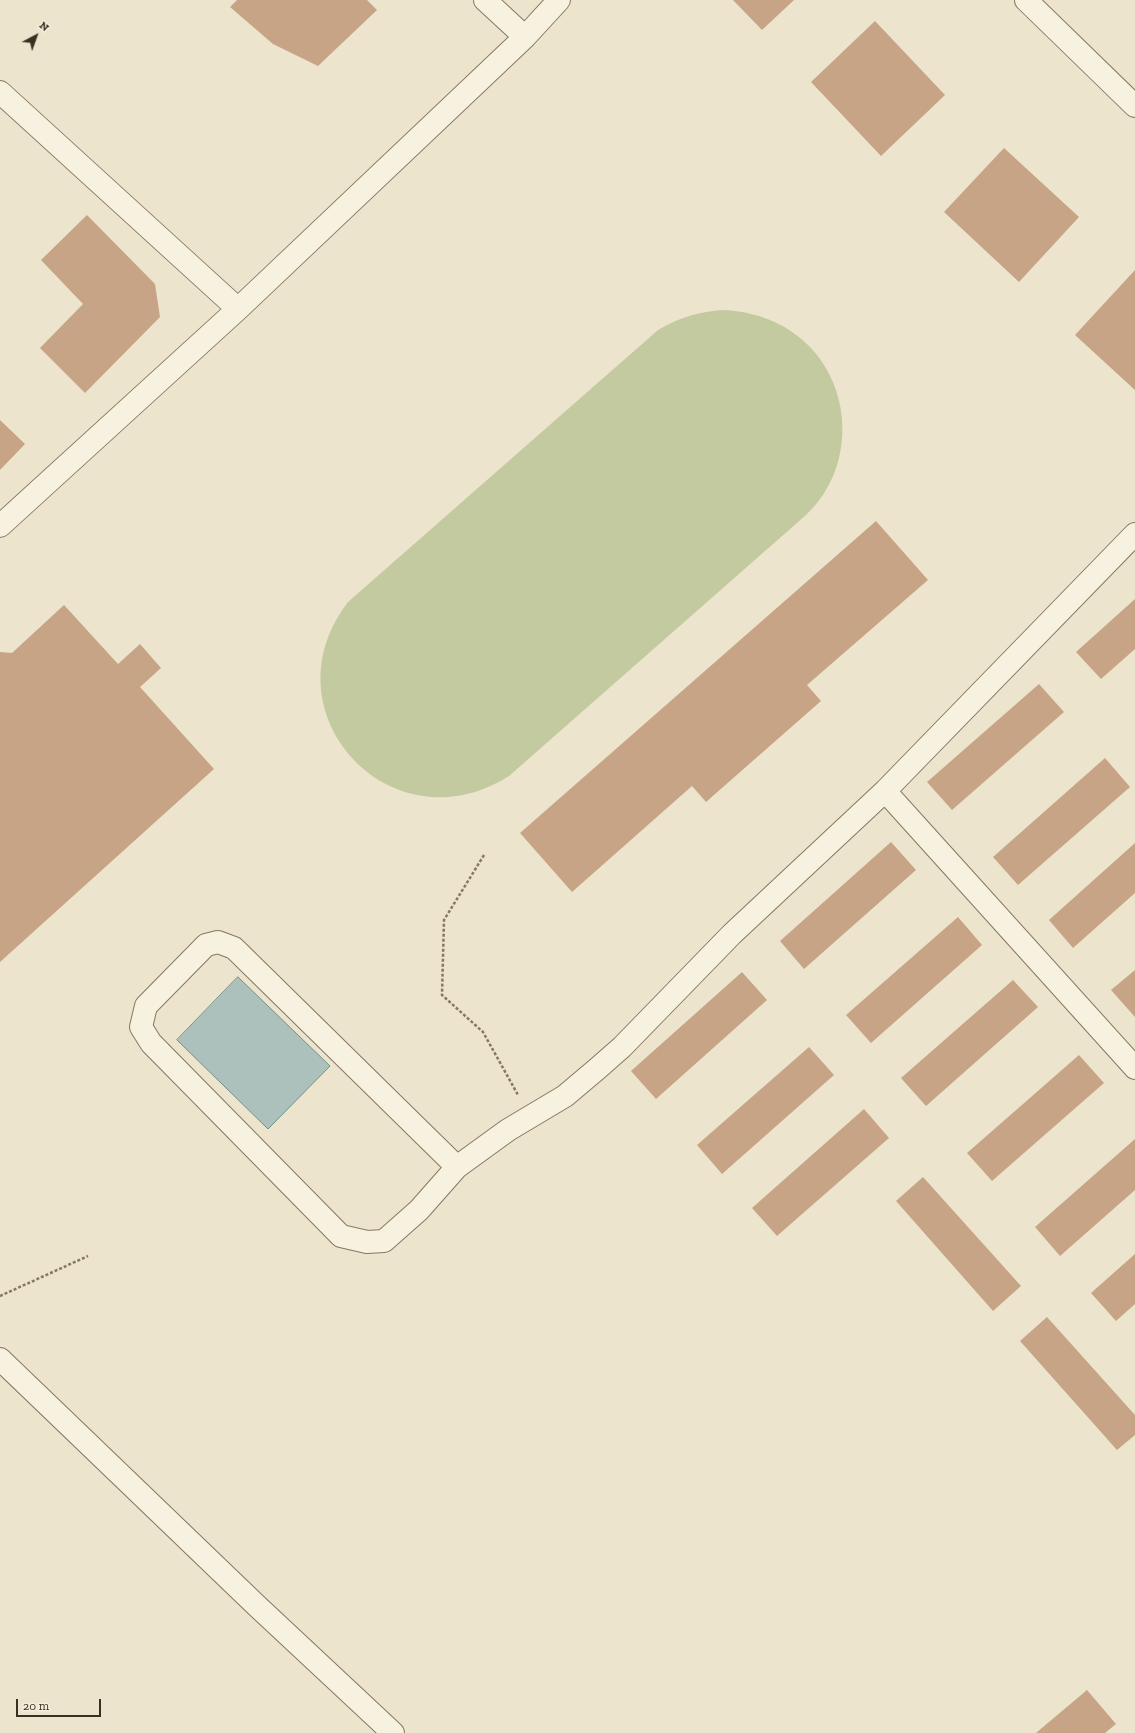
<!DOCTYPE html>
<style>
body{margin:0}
#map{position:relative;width:1135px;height:1733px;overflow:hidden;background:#ece4cc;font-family:"Zilla Slab",serif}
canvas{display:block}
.north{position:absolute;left:16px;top:16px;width:40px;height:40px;-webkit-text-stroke:3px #f4eedb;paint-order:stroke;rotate:41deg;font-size:11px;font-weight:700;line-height:16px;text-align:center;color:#3a2f23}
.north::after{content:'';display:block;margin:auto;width:14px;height:18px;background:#3a2f23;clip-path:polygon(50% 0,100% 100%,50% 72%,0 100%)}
.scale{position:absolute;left:16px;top:1699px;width:85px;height:18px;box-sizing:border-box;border:2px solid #3a2f23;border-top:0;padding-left:5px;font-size:12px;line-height:14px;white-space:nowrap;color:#3a2f23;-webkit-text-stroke:3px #f4eedb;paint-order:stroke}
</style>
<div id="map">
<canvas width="1135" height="1733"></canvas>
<div class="north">N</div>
<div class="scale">20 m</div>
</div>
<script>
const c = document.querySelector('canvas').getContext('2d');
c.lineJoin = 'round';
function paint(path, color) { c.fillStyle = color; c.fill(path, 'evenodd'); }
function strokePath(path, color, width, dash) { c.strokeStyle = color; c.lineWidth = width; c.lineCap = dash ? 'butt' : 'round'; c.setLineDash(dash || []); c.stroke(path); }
paint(new Path2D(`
 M 726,310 C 750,312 772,318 792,332 C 853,373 860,465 806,515 L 509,776 C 391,851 263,712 348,602 L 658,330 C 680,317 701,311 726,310 Z`), '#c3caa0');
const water = new Path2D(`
 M 238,977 L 330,1066 L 268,1129 L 177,1040 Z`);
paint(water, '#acc1bc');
strokePath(water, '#728f89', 1);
paint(new Path2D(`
 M 237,0 L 367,0 L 377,10 L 318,66 L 273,44 L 230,7 Z
 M 733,0 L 794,0 L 762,30 Z
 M 875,21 L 945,95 L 881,156 L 811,82 Z
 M 1004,148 L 1079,217 L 1019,282 L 944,212 Z
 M 87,215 L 155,284 L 160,317 L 85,393 L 40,348 L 83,304 L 41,260 Z
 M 1135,270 L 1135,390 L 1075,335 Z
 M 0,420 L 25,444 L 0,470 Z
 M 876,521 L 928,580 L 807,685 L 821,701 L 706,802 L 692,786 L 572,892 L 520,833 Z
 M 1135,599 L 1135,649 L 1101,679 L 1076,652 Z
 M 64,605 L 118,664 L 140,644 L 161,668 L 140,687 L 214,769 L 0,962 L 0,652 L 12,653 Z
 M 1039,684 L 1064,712 L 952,810 L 927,782 Z
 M 1105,758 L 1130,787 L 1018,885 L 993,857 Z
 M 891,842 L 916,870 L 804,969 L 780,941 Z
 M 1135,843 L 1135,893 L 1073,948 L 1049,920 Z
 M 958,917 L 982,945 L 871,1043 L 846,1015 Z
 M 1135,970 L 1135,1017 L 1111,990 Z
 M 742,972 L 767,1000 L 656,1099 L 631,1071 Z
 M 1013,980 L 1038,1007 L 926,1106 L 901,1078 Z
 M 809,1047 L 834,1075 L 722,1174 L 697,1145 Z
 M 1079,1055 L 1104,1083 L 992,1181 L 967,1153 Z
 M 864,1109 L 889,1138 L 777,1236 L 752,1208 Z
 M 1135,1139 L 1135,1190 L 1060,1256 L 1035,1227 Z
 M 923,1177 L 1021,1286 L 993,1311 L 896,1201 Z
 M 1135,1254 L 1135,1304 L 1116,1321 L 1091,1293 Z
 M 1047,1317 L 1135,1415 L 1135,1435 L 1117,1450 L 1020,1341 Z
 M 1087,1690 L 1116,1724 L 1105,1733 L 1036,1733 Z`), '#c7a485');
const minor = new Path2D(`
 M 485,0 L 525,37
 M 1026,0 L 1135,106
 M 0,92 L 238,309
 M 0,526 L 238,309 L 525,37 L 559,0
 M 885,791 L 1135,1068
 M 457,1167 L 234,948 L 218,942 L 206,945 L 146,1006 L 141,1027 L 151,1043 L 341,1236 L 367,1242 L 384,1241 L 419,1210 L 457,1167 L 508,1130 L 565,1096 L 597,1069 L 622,1047 L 732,934 L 885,791 L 1135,534
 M 0,1359 L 256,1605 L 393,1733`);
strokePath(minor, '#887761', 24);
strokePath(new Path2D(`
 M 484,855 L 444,920 L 442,995 L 483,1032 L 518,1095
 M 0,1296 L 88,1256`), '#887761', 2.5, [3, 2]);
strokePath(minor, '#f7f1df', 22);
</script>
